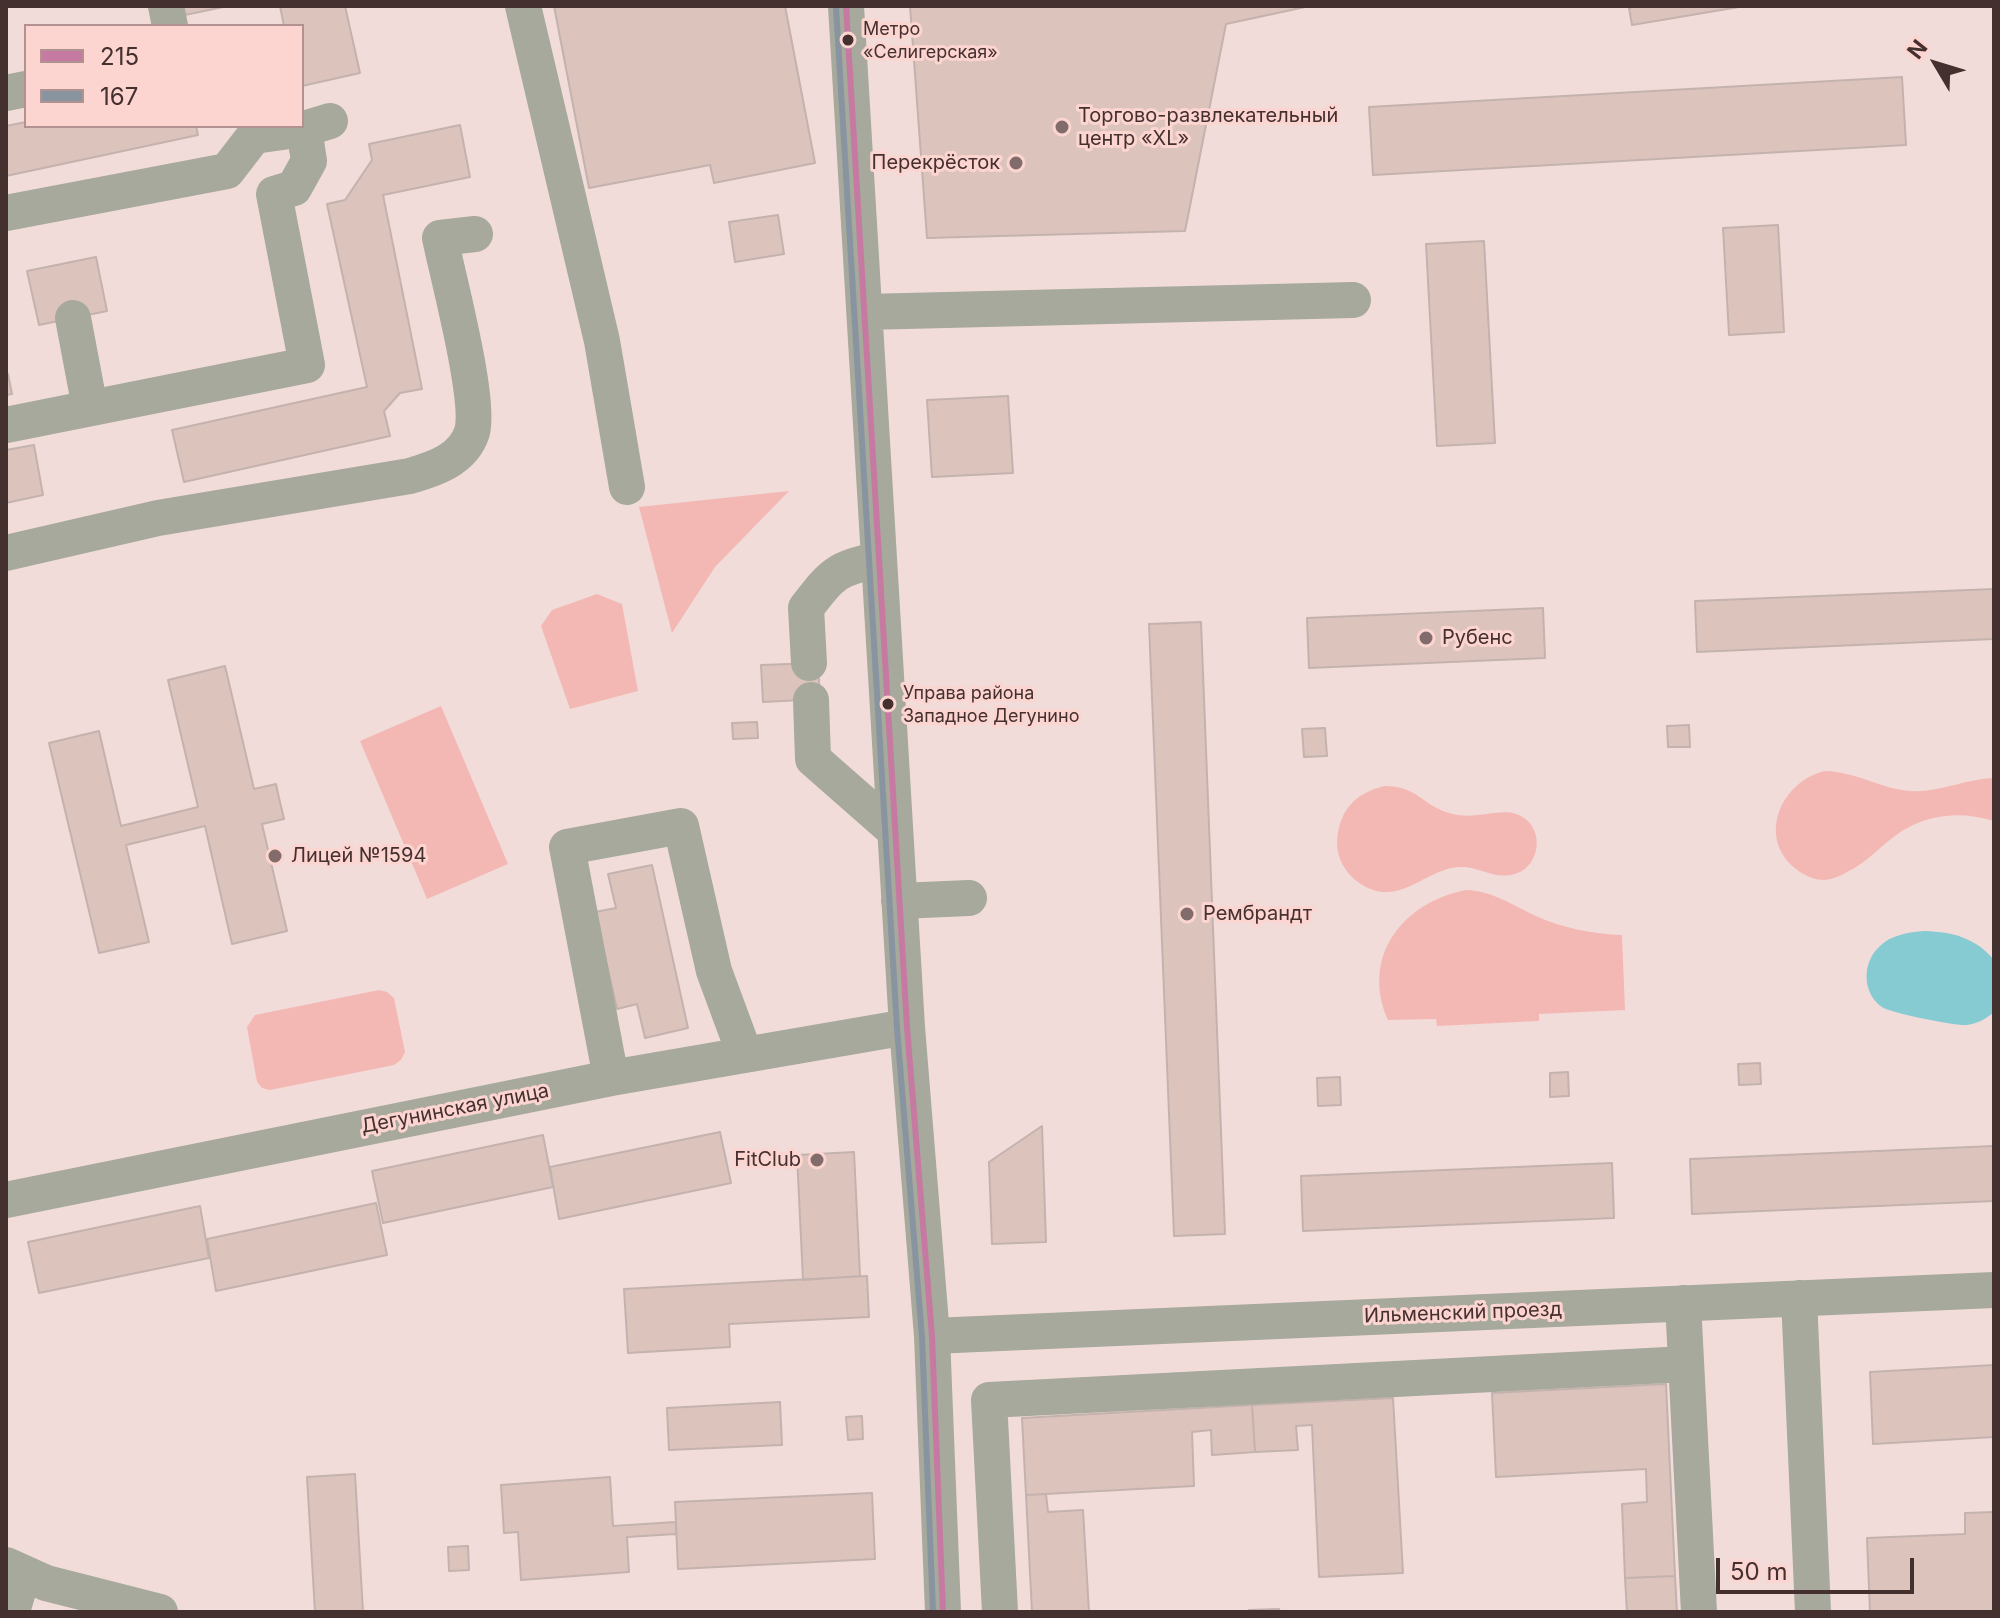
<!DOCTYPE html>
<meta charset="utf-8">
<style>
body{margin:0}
#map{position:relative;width:2000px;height:1618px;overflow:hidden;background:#f2dcda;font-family:Inter,sans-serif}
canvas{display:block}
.frame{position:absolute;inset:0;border:8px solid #44302f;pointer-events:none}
.legend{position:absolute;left:24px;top:24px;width:280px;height:104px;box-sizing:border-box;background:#fcd4d0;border:2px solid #b29290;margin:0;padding:10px 14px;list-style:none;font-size:24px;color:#44302f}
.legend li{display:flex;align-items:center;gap:16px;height:40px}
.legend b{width:40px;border:2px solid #b29290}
.north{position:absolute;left:1896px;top:24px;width:80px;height:80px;-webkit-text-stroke:6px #fcd4d0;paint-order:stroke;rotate:308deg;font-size:22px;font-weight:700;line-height:32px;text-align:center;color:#44302f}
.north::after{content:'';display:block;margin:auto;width:28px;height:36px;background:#44302f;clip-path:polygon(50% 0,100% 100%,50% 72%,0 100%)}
.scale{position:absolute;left:1716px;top:1558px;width:198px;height:36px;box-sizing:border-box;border:4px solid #44302f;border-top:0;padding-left:10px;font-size:24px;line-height:28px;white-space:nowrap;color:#44302f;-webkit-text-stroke:6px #fcd4d0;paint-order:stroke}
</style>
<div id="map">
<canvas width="2000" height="1618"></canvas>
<div class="frame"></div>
<ul class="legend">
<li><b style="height:10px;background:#c77aa1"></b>215</li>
<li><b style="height:10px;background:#8994a1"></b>167</li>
</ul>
<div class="north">N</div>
<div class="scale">50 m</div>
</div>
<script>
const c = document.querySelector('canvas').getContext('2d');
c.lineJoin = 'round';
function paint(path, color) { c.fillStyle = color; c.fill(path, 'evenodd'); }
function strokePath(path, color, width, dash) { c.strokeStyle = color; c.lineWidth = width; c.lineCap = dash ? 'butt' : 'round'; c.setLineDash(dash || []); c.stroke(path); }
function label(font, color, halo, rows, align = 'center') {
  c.font = font + ' Inter,sans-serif'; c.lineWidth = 6; c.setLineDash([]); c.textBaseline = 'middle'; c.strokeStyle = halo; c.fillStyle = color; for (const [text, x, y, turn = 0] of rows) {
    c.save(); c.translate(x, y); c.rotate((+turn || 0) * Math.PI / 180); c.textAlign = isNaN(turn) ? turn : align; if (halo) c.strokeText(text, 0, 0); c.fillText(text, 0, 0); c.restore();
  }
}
paint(new Path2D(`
 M 789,491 L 715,567 L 672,633 L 639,507 Z
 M 597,594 L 622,604 L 638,691 L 570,709 L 541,626 L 552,610 Z
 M 441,706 L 508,864 L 427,899 L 360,741 Z
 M 1825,771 C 1857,772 1879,788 1909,791 C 1939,793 1965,779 1994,778 L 1994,821 C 1954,809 1917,816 1886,843 C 1873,854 1862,865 1847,872 C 1840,876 1831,880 1824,880 C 1814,880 1803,875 1796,869 C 1756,838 1781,781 1825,771 Z
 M 1384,786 C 1418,786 1420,804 1449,813 C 1474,821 1498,808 1516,814 C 1547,824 1542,871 1510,875 C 1493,878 1478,867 1462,867 C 1426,867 1402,907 1364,886 C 1357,882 1351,877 1346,870 C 1336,856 1335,840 1340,824 C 1347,802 1362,792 1384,786 Z
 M 1466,890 C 1493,891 1512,905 1536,916 C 1562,928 1594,934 1622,935 L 1625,1010 L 1539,1014 L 1539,1021 L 1437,1026 L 1436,1019 L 1388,1020 C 1360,957 1403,902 1466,890 Z
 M 379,990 L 387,992 L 394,998 L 405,1052 L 401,1060 L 394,1065 L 270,1090 L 262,1088 L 257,1082 L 247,1027 L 255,1015 Z`), '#f3b8b4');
paint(new Path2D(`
 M 1925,931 C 1953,932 1976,938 1994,960 L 1994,1012 C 1986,1019 1977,1024 1966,1025 C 1956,1026 1890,1013 1882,1007 C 1862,993 1862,963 1879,947 C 1890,935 1909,932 1925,931 Z`), '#86cad2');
const building = new Path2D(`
 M 178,6 L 228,6 L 180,16 Z
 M 280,6 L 345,6 L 360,73 L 302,86 L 302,26 L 284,26 Z
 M 554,6 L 785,6 L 815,163 L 714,183 L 710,165 L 589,188 Z
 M 910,6 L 1310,6 L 1226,24 L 1185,231 L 927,238 Z
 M 1640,6 L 1739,6 L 1739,7 L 1632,25 L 1629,8 Z
 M 1902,77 L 1906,145 L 1373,175 L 1369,107 Z
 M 26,122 L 26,126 L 196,126 L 198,135 L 6,176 L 6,126 Z
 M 460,125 L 470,177 L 383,195 L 422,389 L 400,393 L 384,411 L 390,436 L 184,482 L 172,430 L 367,387 L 327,204 L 345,200 L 372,160 L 369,144 Z
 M 778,215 L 784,254 L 735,262 L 729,222 Z
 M 1778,225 L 1784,332 L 1729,335 L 1723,228 Z
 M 1484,241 L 1495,443 L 1437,446 L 1426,244 Z
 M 96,257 L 107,311 L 39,325 L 27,271 Z
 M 8,374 L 12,394 L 6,395 L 6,375 Z
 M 1008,396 L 1013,473 L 932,477 L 927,400 Z
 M 34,445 L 43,495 L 6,503 L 6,450 Z
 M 1994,589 L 1994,639 L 1697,652 L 1695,601 Z
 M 1543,608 L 1545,658 L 1309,668 L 1307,618 Z
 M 1201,622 L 1225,1234 L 1174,1236 L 1149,624 Z
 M 818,663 L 820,699 L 763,702 L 761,665 Z
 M 225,666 L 254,789 L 276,784 L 279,798 L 284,819 L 262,824 L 287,931 L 232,944 L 205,826 L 126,845 L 149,942 L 99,953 L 49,743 L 99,731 L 121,826 L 198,807 L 168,680 Z
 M 757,722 L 758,738 L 733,739 L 732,723 Z
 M 1689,725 L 1690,747 L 1668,747 L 1667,726 Z
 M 1325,728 L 1327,756 L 1304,757 L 1302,729 Z
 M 652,865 L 688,1028 L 645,1038 L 637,1004 L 617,1009 L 595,912 L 616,908 L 608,874 Z
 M 1760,1063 L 1761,1084 L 1739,1085 L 1738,1064 Z
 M 1568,1072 L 1569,1096 L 1550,1097 L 1550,1073 Z
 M 1340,1077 L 1341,1105 L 1318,1106 L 1317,1078 Z
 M 1042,1126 L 1046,1242 L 992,1244 L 989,1162 Z
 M 720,1132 L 731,1183 L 559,1219 L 550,1167 Z
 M 543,1135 L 553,1187 L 383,1223 L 372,1171 Z
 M 1994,1146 L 1994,1201 L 1692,1214 L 1690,1159 Z
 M 854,1152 L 860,1276 L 803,1280 L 797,1155 Z
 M 1612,1163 L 1614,1218 L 1303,1231 L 1301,1176 Z
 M 376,1203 L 387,1255 L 216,1291 L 207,1239 Z
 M 200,1206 L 209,1258 L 39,1293 L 28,1242 Z
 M 867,1276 L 869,1317 L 729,1324 L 730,1347 L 628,1353 L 624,1289 Z
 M 1994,1365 L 1994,1437 L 1873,1444 L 1870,1372 Z
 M 1666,1384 L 1675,1576 L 1625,1578 L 1622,1504 L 1647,1502 L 1646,1469 L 1496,1477 L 1492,1393 Z
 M 1393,1398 L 1403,1573 L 1319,1577 L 1312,1425 L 1296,1426 L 1298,1450 L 1255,1452 L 1252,1405 Z
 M 780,1402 L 782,1445 L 669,1450 L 667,1408 Z
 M 1252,1405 L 1255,1452 L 1212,1455 L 1211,1430 L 1192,1432 L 1194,1486 L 1026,1495 L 1022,1418 Z
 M 862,1416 L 863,1439 L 848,1440 L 846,1417 Z
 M 355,1474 L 363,1612 L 315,1612 L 307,1477 Z
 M 610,1477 L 613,1526 L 676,1522 L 676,1534 L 627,1537 L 629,1572 L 521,1580 L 518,1532 L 504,1533 L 501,1485 Z
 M 872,1493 L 875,1559 L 678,1569 L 675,1502 Z
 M 1046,1494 L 1048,1512 L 1083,1510 L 1089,1612 L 1032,1612 L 1026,1495 Z
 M 1994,1512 L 1994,1612 L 1870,1612 L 1867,1538 L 1965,1534 L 1965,1513 Z
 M 468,1546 L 469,1570 L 449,1571 L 448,1547 Z
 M 1675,1576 L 1677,1612 L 1627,1612 L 1625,1578 Z
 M 1279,1609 L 1280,1612 L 1250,1612 L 1249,1610 Z`);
paint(building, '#dcc4bd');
strokePath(building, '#c4b2ae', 2);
strokePath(new Path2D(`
 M 166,6 L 170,26
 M 523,6 L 602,341 L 627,487
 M 846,6 L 907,1027 L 932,1336 L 943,1612
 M 6,93 L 26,89
 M 6,213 L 227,171 L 254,136 L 304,129 L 330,121
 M 865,312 L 1353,300
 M 73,318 L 90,408
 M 6,425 L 307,365 L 274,194 L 294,188 L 309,161 L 304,129
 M 6,553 L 158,518 L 410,476 C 434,469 463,460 472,432 C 481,400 448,277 440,238 L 475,234
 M 809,663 L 806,608 C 834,572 835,570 879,559
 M 811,700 L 813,759 L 895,831
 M 899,901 L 969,898
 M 611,1078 L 567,847 L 681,826 L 714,971 L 745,1055
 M 6,1200 L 611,1078 L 907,1027
 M 1799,1298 L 1813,1612
 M 1683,1303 L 1699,1612
 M 932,1336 L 1994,1290
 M 6,1565 L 46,1583 L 160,1612
 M 12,1612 L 23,1574
 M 1000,1612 L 989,1400 L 1686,1364`), '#a6a99c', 36);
strokePath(new Path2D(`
 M 846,6 L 907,1027 L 932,1336 L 943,1612`), '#c77aa1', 6);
strokePath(new Path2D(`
 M 836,7 L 897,1028 L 922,1337 L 933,1612`), '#8994a1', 6);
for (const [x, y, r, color] of [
 [848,40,7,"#44302f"],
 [1062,127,8,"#816c6b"],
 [1016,163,8,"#816c6b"],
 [1426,638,8,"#816c6b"],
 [888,704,7,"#44302f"],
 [275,856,8,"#816c6b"],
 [1187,914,8,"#816c6b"],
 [817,1160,8,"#816c6b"]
]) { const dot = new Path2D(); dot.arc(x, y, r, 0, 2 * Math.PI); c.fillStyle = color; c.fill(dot); strokePath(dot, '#fcd4d0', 3); }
label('18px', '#44302f', '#fcd4d0', [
 ["Метро",863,30],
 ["«Селигерская»",863,53],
 ["Управа района",903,694],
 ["Западное Дегунино",903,717]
], 'left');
label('20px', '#44302f', '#fcd4d0', [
 ["Торгово-развлекательный",1078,116],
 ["центр «XL»",1078,139],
 ["Перекрёсток",1000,163,"right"],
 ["Рубенс",1442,638],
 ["Лицей №1594",291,856],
 ["Рембрандт",1203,914],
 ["FitClub",801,1160,"right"]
], 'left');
label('20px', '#44302f', '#fcd4d0', [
 ["Дегунинская улица",455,1109,-11],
 ["Ильменский проезд",1463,1313,-2]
]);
</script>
